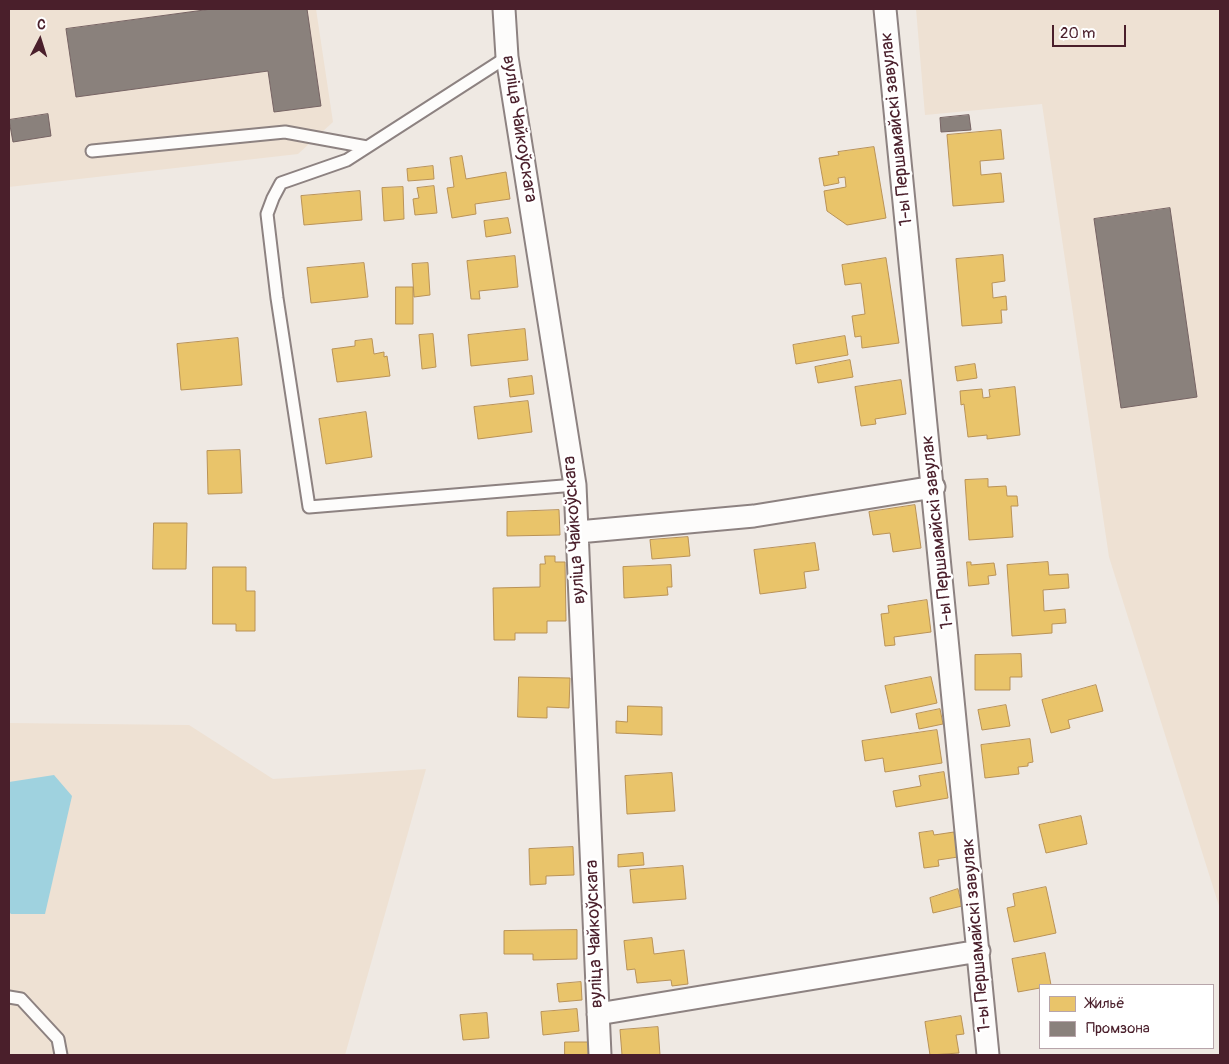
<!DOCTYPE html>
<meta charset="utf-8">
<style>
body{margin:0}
#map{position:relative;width:1229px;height:1064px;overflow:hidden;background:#efe9e3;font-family:Pangolin,sans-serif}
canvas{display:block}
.frame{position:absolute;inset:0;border:10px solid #4a1f2b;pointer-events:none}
.legend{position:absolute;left:1039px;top:984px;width:175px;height:65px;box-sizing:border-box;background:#fff;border:1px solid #b7a5aa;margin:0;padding:6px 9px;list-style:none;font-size:15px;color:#4a1f2b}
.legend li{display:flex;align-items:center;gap:10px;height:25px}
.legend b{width:25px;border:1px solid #b7a5aa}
.north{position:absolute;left:15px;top:15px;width:50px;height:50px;-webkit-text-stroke:4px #fff;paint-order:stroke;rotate:5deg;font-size:14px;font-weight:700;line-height:20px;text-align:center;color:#4a1f2b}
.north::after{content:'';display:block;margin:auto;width:18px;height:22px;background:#4a1f2b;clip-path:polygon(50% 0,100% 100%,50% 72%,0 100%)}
.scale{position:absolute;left:1052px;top:25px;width:74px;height:22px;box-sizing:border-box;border:2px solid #4a1f2b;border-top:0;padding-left:6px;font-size:15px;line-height:18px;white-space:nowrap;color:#4a1f2b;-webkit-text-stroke:4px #fff;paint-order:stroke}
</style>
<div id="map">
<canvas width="1229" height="1064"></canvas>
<div class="frame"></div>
<ul class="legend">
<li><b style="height:14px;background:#e9c46a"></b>Жильё</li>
<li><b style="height:14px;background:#8a817c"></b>Промзона</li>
</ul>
<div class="north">С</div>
<div class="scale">20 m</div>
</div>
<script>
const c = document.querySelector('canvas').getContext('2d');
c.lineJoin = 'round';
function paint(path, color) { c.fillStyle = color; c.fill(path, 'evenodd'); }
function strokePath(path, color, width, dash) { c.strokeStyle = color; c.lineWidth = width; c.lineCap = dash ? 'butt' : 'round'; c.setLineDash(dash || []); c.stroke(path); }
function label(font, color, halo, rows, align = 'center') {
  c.font = font + ' Pangolin,sans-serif'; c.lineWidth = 5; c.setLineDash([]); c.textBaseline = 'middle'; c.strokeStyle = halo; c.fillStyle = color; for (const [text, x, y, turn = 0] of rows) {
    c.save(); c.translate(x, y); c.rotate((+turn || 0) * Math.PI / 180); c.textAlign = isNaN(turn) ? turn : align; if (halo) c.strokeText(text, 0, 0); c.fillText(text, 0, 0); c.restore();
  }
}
paint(new Path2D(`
 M 9,9 L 316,9 L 333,122 L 298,154 L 9,187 Z
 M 916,9 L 1220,9 L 1220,909 L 1109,557 L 1042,104 L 925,115 Z
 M 9,723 L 189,725 L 273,779 L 426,769 L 345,1055 L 9,1055 Z`), '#eee1d3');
paint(new Path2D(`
 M 54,775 L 72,796 L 45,914 L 11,914 L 9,912 L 9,782 Z`), '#9fd2df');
const homes = new Path2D(`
 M 1001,130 L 1004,159 L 980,161 L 981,175 L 1001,173 L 1004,202 L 953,206 L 947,135 Z
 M 874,147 L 886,218 L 847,225 L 827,211 L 824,191 L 846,187 L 845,177 L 838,178 L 839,183 L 824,186 L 819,158 L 839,155 L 838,152 Z
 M 462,156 L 466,179 L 506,172 L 510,199 L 475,204 L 476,214 L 452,218 L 447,188 L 454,187 L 450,158 Z
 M 433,166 L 434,179 L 408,181 L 407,169 Z
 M 434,186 L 437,213 L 415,215 L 413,199 L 419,198 L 417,188 Z
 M 403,187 L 404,219 L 384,221 L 382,188 Z
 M 360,191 L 362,220 L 304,225 L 301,196 Z
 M 508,218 L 511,233 L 486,237 L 484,221 Z
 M 1003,255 L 1005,281 L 992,283 L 993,298 L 1006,296 L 1007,310 L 1001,310 L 1002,323 L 962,326 L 956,259 Z
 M 515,256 L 518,287 L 479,291 L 480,299 L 471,299 L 467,261 Z
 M 886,258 L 899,343 L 862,348 L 861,336 L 855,337 L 852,316 L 865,314 L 861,283 L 845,285 L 842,265 Z
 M 364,263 L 368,297 L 311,303 L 307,268 Z
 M 428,263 L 430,295 L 414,297 L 412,264 Z
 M 396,287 L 413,287 L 413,324 L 396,324 Z
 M 525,329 L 528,360 L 471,366 L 468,335 Z
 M 433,334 L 436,367 L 422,369 L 419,335 Z
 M 845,336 L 848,355 L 796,364 L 793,345 Z
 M 238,338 L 242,385 L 181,390 L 177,344 Z
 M 372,339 L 374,354 L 384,352 L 384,357 L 387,356 L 390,376 L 337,382 L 332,349 L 355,346 L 355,341 Z
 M 850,360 L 853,377 L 818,383 L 815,367 Z
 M 975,364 L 977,378 L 957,381 L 955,367 Z
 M 532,376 L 534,394 L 510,397 L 508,379 Z
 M 901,380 L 906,414 L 875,419 L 876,424 L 861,426 L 855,387 Z
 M 1015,387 L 1020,435 L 987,439 L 987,435 L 968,437 L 964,404 L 961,405 L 960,391 L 982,389 L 983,398 L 990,397 L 989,390 Z
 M 528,401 L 532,432 L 478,439 L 474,407 Z
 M 366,412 L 372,457 L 326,464 L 319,419 Z
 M 240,450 L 242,493 L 208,494 L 207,451 Z
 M 988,479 L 988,487 L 1006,486 L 1007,496 L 1017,496 L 1018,506 L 1011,506 L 1013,537 L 969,540 L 965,480 Z
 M 915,505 L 921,548 L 893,552 L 890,533 L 873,535 L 869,512 Z
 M 559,510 L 560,535 L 507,536 L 507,512 Z
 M 154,523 L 187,523 L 186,569 L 153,569 Z
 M 688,537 L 690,556 L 652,559 L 650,540 Z
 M 815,543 L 819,570 L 804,572 L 806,588 L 760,594 L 754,550 Z
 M 545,556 L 555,556 L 555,562 L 565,562 L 566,621 L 547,621 L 547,633 L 515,633 L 515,640 L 494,640 L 493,588 L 540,587 L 540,564 L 545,564 Z
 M 967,562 L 971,562 L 971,565 L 994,563 L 996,575 L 988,576 L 989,584 L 969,586 Z
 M 1048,562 L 1049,575 L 1068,574 L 1069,588 L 1043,590 L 1044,611 L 1065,609 L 1066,623 L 1052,624 L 1052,633 L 1012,636 L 1007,565 Z
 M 671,565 L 672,587 L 667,587 L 668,595 L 624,598 L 623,567 Z
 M 213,567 L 246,567 L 246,591 L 255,591 L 255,631 L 236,631 L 236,624 L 213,624 Z
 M 927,600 L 931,632 L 894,637 L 895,645 L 885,646 L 881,614 L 889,613 L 888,606 Z
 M 1021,654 L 1022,677 L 1010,677 L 1010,690 L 975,690 L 975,655 Z
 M 519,677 L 570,678 L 569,708 L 547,707 L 547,718 L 518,717 Z
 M 931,677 L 937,703 L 891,713 L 885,686 Z
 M 1096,685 L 1103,711 L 1068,720 L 1070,728 L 1051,733 L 1042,700 Z
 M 1006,705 L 1010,726 L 982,730 L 978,710 Z
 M 628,706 L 662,707 L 662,735 L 616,733 L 616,721 L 627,722 Z
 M 940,709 L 943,724 L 919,729 L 916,714 Z
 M 937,730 L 942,763 L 885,772 L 883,758 L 865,761 L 862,741 Z
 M 1030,739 L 1033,762 L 1028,763 L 1028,766 L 1018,767 L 1019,774 L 985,778 L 981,745 Z
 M 944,772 L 948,798 L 896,807 L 893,791 L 921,786 L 919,776 Z
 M 672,773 L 675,811 L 627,814 L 625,776 Z
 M 1081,816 L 1087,844 L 1046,853 L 1039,825 Z
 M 933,831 L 934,835 L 954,832 L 958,857 L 938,860 L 939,866 L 924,868 L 919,833 Z
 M 573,847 L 574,875 L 546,876 L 546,884 L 530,885 L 529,849 Z
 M 643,853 L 644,865 L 618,867 L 618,855 Z
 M 683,866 L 686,899 L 633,903 L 630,870 Z
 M 1046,887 L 1056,933 L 1014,942 L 1007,908 L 1015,906 L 1013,894 Z
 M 958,889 L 962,906 L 933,913 L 930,898 Z
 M 577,930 L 577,959 L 533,960 L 533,954 L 504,954 L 504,931 Z
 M 652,938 L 654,954 L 684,950 L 688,984 L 672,986 L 671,980 L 637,983 L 635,969 L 627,970 L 624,941 Z
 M 1045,953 L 1051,985 L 1040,985 L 1040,988 L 1018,992 L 1012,959 Z
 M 581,982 L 582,1000 L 559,1002 L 557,984 Z
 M 577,1009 L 579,1031 L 543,1035 L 541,1012 Z
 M 487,1013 L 489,1038 L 463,1040 L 460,1015 Z
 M 961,1016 L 964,1034 L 956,1035 L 959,1053 L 930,1055 L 925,1022 Z
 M 658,1027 L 660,1055 L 622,1055 L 620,1030 Z
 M 565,1042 L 589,1042 L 589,1055 L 565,1055 Z`);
paint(homes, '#e9c46a');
strokePath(homes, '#b99257', 1);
const industry = new Path2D(`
 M 212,9 L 307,9 L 321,106 L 274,112 L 268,71 L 76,97 L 66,29 Z
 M 48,114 L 51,136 L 13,142 L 9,120 Z
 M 969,115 L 971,130 L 941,132 L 940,118 Z
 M 1170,208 L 1197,397 L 1121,408 L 1094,219 Z`);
paint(industry, '#8a817c');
strokePath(industry, '#776464', 1);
const service = new Path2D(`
 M 507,57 L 347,160 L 281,183 L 273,198 L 267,214 L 277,298 L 309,507 L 575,485
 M 92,151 L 285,132 L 367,147
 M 9,997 L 21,999 L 58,1039 L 61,1055`);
const minor = new Path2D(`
 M 504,9 L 507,57 L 575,485 L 600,1055
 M 885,9 L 988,1055
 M 578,532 L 754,516 L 934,487
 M 598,1014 L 979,951`);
strokePath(service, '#8d8281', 15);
strokePath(minor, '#8d8281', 25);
strokePath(service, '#fdfcfb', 11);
strokePath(minor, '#fdfcfb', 21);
label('18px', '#4a1f2b', '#fff', [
 ["вуліца Чайкоўскага",519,129,81],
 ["1-ы Першамайскі завулак",897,129,-96],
 ["вуліца Чайкоўскага",575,530,-94],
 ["1-ы Першамайскі завулак",938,532,-96],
 ["вуліца Чайкоўскага",595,934,-92],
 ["1-ы Першамайскі завулак",977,935,-95]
]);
</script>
